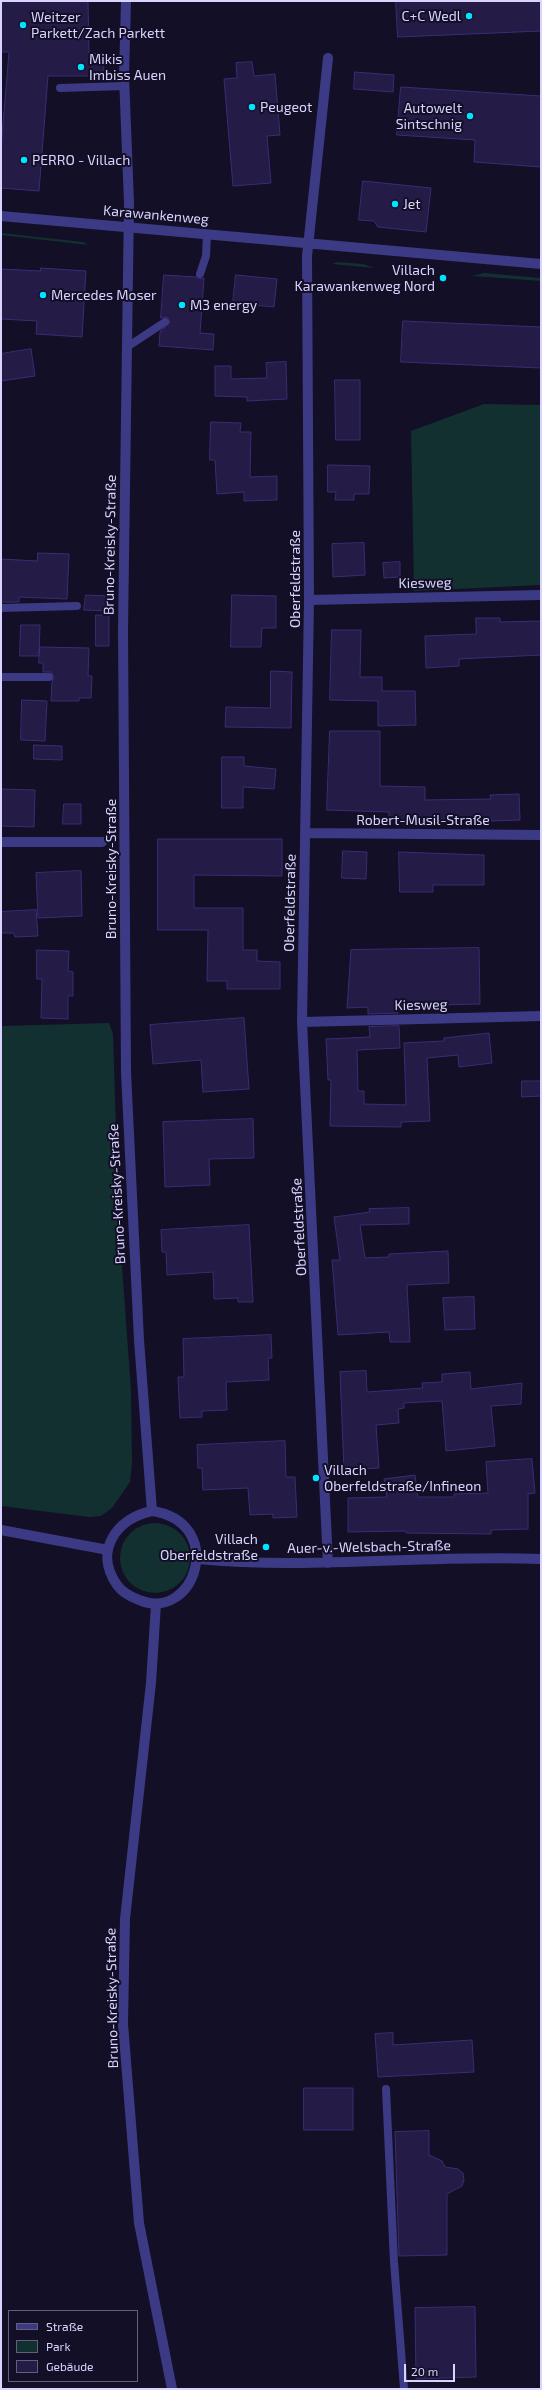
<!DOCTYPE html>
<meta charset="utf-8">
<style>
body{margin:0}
#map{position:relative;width:542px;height:2390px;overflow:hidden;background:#130f26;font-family:"Exo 2",sans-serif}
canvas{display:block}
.frame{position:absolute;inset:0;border:2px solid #d9d4ff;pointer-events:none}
.legend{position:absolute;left:8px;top:2310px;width:130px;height:72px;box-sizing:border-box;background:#130f26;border:1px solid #625e7d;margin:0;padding:5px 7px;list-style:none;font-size:12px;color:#d9d4ff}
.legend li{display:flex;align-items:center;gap:8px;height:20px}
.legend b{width:20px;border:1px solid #625e7d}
.scale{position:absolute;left:404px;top:2364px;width:51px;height:18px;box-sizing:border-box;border:2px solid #d9d4ff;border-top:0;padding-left:5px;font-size:12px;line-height:14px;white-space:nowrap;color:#d9d4ff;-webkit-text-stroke:3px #130f26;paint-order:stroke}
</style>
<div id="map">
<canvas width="542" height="2390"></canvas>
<div class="frame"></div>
<ul class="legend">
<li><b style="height:5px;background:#3d3a85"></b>Straße</li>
<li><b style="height:11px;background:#12302f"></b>Park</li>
<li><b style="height:11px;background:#241b47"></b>Gebäude</li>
</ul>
<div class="scale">20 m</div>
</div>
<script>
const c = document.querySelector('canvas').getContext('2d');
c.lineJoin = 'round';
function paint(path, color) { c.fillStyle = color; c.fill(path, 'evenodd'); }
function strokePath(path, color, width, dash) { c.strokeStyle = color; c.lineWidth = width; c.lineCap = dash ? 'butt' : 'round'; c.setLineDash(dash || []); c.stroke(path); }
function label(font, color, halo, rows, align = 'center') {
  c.font = font + ' "Exo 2",sans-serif'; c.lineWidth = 4; c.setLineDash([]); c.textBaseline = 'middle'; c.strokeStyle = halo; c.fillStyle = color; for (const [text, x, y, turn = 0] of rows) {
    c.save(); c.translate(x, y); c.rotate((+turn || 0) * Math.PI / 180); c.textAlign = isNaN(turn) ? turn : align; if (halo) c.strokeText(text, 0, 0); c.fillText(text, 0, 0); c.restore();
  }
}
paint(new Path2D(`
 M 1,233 L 83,242 L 88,245 L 1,235 Z
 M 337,262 L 363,264 L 374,268 L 332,264 Z
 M 484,273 L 541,278 L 541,281 L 472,276 Z
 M 484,404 L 541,405 L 541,585 L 414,591 L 411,431 Z
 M 109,1023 L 113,1034 L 119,1224 L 131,1390 L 132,1463 L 130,1482 L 112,1508 L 101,1516 L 89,1517 L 1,1506 L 1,1026 Z
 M120 1558a35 35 0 1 1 70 0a35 35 0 1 1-70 0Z`), '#12302f');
const building = new Path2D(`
 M 1,1 L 88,1 L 89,54 L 103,53 L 104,72 L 91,73 L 91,76 L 48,76 L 39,191 L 1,188 L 1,148 L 9,52 L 1,52 Z
 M 396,1 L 541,1 L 541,31 L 398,37 Z
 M 252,62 L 254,76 L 275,74 L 280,135 L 267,136 L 271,183 L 233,186 L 224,79 L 237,78 L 236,63 Z
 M 355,72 L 394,75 L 393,92 L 354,89 Z
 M 401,87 L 541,96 L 541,167 L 474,162 L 475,140 L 397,135 Z
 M 363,181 L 431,188 L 426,232 L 378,227 L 374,221 L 359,220 Z
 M 41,268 L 86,271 L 82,337 L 36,334 L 37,321 L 1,319 L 1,269 L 40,271 Z
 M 164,275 L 196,277 L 199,279 L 204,278 L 200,333 L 214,334 L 213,350 L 159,346 L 160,332 L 170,322 L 167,317 L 161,318 Z
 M 236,275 L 277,279 L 274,307 L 233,303 Z
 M 403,321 L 541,327 L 541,368 L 401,362 Z
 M 31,349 L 35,376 L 1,381 L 1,354 Z
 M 286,362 L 287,399 L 247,401 L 247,397 L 215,396 L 215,366 L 231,366 L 231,379 L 267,378 L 266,363 Z
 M 335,380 L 360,380 L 360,440 L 336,440 Z
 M 211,422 L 241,423 L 240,432 L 251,432 L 250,477 L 277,476 L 277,500 L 244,501 L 244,492 L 217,494 L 215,460 L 210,460 Z
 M 328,465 L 370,466 L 369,494 L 354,494 L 354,500 L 335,500 L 336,492 L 328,492 Z
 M 364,543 L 365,575 L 333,577 L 332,544 Z
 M 38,553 L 69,554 L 67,599 L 19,597 L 19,602 L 1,602 L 1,559 L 37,561 Z
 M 400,562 L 400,577 L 384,578 L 383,563 Z
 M 86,595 L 108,596 L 107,611 L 84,610 Z
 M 232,595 L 276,596 L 276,628 L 262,628 L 261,647 L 231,647 Z
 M 96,615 L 109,615 L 109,646 L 96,646 Z
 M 476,618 L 500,618 L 500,622 L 541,621 L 541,655 L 459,659 L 459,666 L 426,668 L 425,636 L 476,634 Z
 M 21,625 L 40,625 L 39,656 L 20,656 Z
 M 332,630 L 361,630 L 360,677 L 382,677 L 382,691 L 415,691 L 416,725 L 378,726 L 378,701 L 330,700 Z
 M 40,647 L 89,648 L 88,676 L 92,676 L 91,698 L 79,698 L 79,701 L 51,701 L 52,682 L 54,677 L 51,672 L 43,672 L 43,663 L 39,663 Z
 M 271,671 L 292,672 L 291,728 L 225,727 L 226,707 L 270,708 Z
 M 22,700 L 47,701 L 45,741 L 21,740 Z
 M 330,731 L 380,731 L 380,786 L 425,787 L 425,800 L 491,799 L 490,795 L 519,794 L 520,820 L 491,821 L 491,818 L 389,820 L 389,812 L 327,810 Z
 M 34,745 L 62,746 L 62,760 L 34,759 Z
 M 222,757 L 244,757 L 244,766 L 276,769 L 274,789 L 243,787 L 243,808 L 222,808 Z
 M 1,789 L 35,790 L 34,827 L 1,826 Z
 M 64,804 L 81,804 L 81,824 L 63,824 Z
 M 158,839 L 282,839 L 282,876 L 194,875 L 194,908 L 243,908 L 243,950 L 257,950 L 257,961 L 280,962 L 280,989 L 227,989 L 227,981 L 207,981 L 208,930 L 158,930 Z
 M 343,851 L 367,852 L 366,879 L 342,878 Z
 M 399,852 L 484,855 L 484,885 L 433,885 L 433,892 L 400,892 Z
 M 81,871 L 82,916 L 38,918 L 36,873 Z
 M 36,910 L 38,936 L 15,937 L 14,933 L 1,933 L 1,912 Z
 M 479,948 L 480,1004 L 398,1006 L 398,1013 L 368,1014 L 368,1007 L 347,1008 L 351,950 Z
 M 37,950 L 69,951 L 68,971 L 73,972 L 73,996 L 68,996 L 68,1019 L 41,1018 L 42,979 L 37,979 Z
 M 244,1018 L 249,1089 L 203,1092 L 201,1060 L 153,1064 L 150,1025 Z
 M 399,1026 L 400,1048 L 357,1050 L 358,1091 L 364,1091 L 364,1104 L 406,1105 L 404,1043 L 444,1041 L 444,1038 L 489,1033 L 492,1063 L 459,1067 L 458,1055 L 427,1058 L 430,1121 L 401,1122 L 401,1127 L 330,1126 L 331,1080 L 328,1080 L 326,1039 L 370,1037 L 369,1027 Z
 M 522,1081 L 541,1081 L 541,1096 L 522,1097 Z
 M 253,1119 L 254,1158 L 209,1159 L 210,1185 L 165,1187 L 163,1122 Z
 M 409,1208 L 409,1224 L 360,1225 L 365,1258 L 389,1257 L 389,1254 L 448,1251 L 449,1283 L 407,1285 L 410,1342 L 390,1342 L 389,1332 L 338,1335 L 332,1260 L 340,1260 L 334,1217 L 370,1212 L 369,1209 Z
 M 249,1225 L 253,1302 L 238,1302 L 238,1298 L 214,1299 L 213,1272 L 167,1275 L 166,1252 L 162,1252 L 161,1230 Z
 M 474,1297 L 475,1329 L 445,1330 L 443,1298 Z
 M 271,1335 L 272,1358 L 268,1358 L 269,1380 L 226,1382 L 227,1410 L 202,1411 L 202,1417 L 180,1418 L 178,1377 L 184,1377 L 183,1339 Z
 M 366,1371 L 367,1392 L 423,1388 L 422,1383 L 442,1382 L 442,1374 L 470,1372 L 471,1389 L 522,1383 L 521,1404 L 491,1406 L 495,1446 L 446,1451 L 442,1401 L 404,1403 L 404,1408 L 398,1409 L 399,1423 L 376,1425 L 379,1468 L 344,1470 L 340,1372 Z
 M 285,1441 L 286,1477 L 295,1477 L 297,1517 L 273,1518 L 273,1514 L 250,1515 L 248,1488 L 203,1490 L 202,1468 L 198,1468 L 197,1445 Z
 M 532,1459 L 535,1493 L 528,1494 L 528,1529 L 491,1530 L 491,1534 L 406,1533 L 406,1531 L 348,1532 L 348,1498 L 387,1497 L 384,1479 L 415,1475 L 418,1497 L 454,1497 L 454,1494 L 488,1493 L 486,1462 Z
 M 393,2033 L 393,2045 L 472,2040 L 474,2072 L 378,2077 L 375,2034 Z
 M 304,2088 L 353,2088 L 353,2130 L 304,2130 Z
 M 429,2131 L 429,2155 L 442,2161 L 445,2167 L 458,2169 L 463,2173 L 464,2180 L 462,2186 L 447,2194 L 447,2255 L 399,2256 L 395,2132 Z
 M 475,2307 L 476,2377 L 416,2379 L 415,2308 Z`);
paint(building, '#241b47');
strokePath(building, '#3b2d73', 1);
strokePath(new Path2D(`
 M 60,88 L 125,86
 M 200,274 L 206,256 L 207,234
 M 127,347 L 165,322
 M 1,608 L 77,606
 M 1,677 L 49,677
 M 386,2089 L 394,2262 L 404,2389`), '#3d3a85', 8);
strokePath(new Path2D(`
 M 328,58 L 307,256 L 309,600 L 302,1022 L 328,1563
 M 1,216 L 541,264
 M 309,600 L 541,595
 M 306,833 L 541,835
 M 1,842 L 102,842
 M 302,1022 L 541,1016
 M 198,1559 C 312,1570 427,1554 541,1559`), '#3d3a85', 10);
strokePath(new Path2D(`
 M 126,1 L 124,76 L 129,203 L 123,630 L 126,1072 L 139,1340 L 152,1511
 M 152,1511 C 227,1522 196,1623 139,1600 C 131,1597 122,1592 117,1585 C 93,1551 117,1518 152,1511 Z
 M 1,1530 L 108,1550
 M 156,1604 L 151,1683 L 125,1919 L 123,2024 L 139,2223 L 172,2389`), '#3d3a85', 10);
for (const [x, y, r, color] of [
 [469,16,4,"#00e5ff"],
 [23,25,4,"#00e5ff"],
 [81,67,4,"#00e5ff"],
 [252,107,4,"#00e5ff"],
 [470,116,4,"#00e5ff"],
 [24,160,4,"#00e5ff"],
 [395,204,4,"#00e5ff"],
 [443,278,4,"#00e5ff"],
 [43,295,4,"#00e5ff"],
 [182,305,4,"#00e5ff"],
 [316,1478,4,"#00e5ff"],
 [266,1547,4,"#00e5ff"]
]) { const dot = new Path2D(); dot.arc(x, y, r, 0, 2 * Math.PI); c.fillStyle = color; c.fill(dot); strokePath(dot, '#130f26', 1.5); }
label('14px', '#d9d4ff', '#130f26', [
 ["C+C Wedl",461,16,"right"],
 ["Weitzer",31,17],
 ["Parkett/Zach Parkett",31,33],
 ["Mikis",89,59],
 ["Imbiss Auen",89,75],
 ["Peugeot",260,107],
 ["Autowelt",462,108,"right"],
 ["Sintschnig",462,124,"right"],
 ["PERRO - Villach",32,160],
 ["Jet",403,204],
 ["Villach",435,270,"right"],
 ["Karawankenweg Nord",435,286,"right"],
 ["Mercedes Moser",51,295],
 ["M3 energy",190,305],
 ["Villach",324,1470],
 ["Oberfeldstraße/Infineon",324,1486],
 ["Villach",258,1539,"right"],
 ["Oberfeldstraße",258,1555,"right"]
], 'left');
label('14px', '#d9d4ff', '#130f26', [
 ["Karawankenweg",156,215,5],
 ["Bruno-Kreisky-Straße",110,545,-89],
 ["Oberfeldstraße",295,579,-90],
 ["Kiesweg",425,583,-1],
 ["Robert-Musil-Straße",423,820],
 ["Bruno-Kreisky-Straße",111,869,-90],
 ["Oberfeldstraße",290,903,-89],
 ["Kiesweg",421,1005,-1],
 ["Bruno-Kreisky-Straße",117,1194,-93],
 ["Oberfeldstraße",299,1227,-93],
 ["Auer-v.-Welsbach-Straße",369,1547,-1],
 ["Bruno-Kreisky-Straße",112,1998,-91]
]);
</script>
